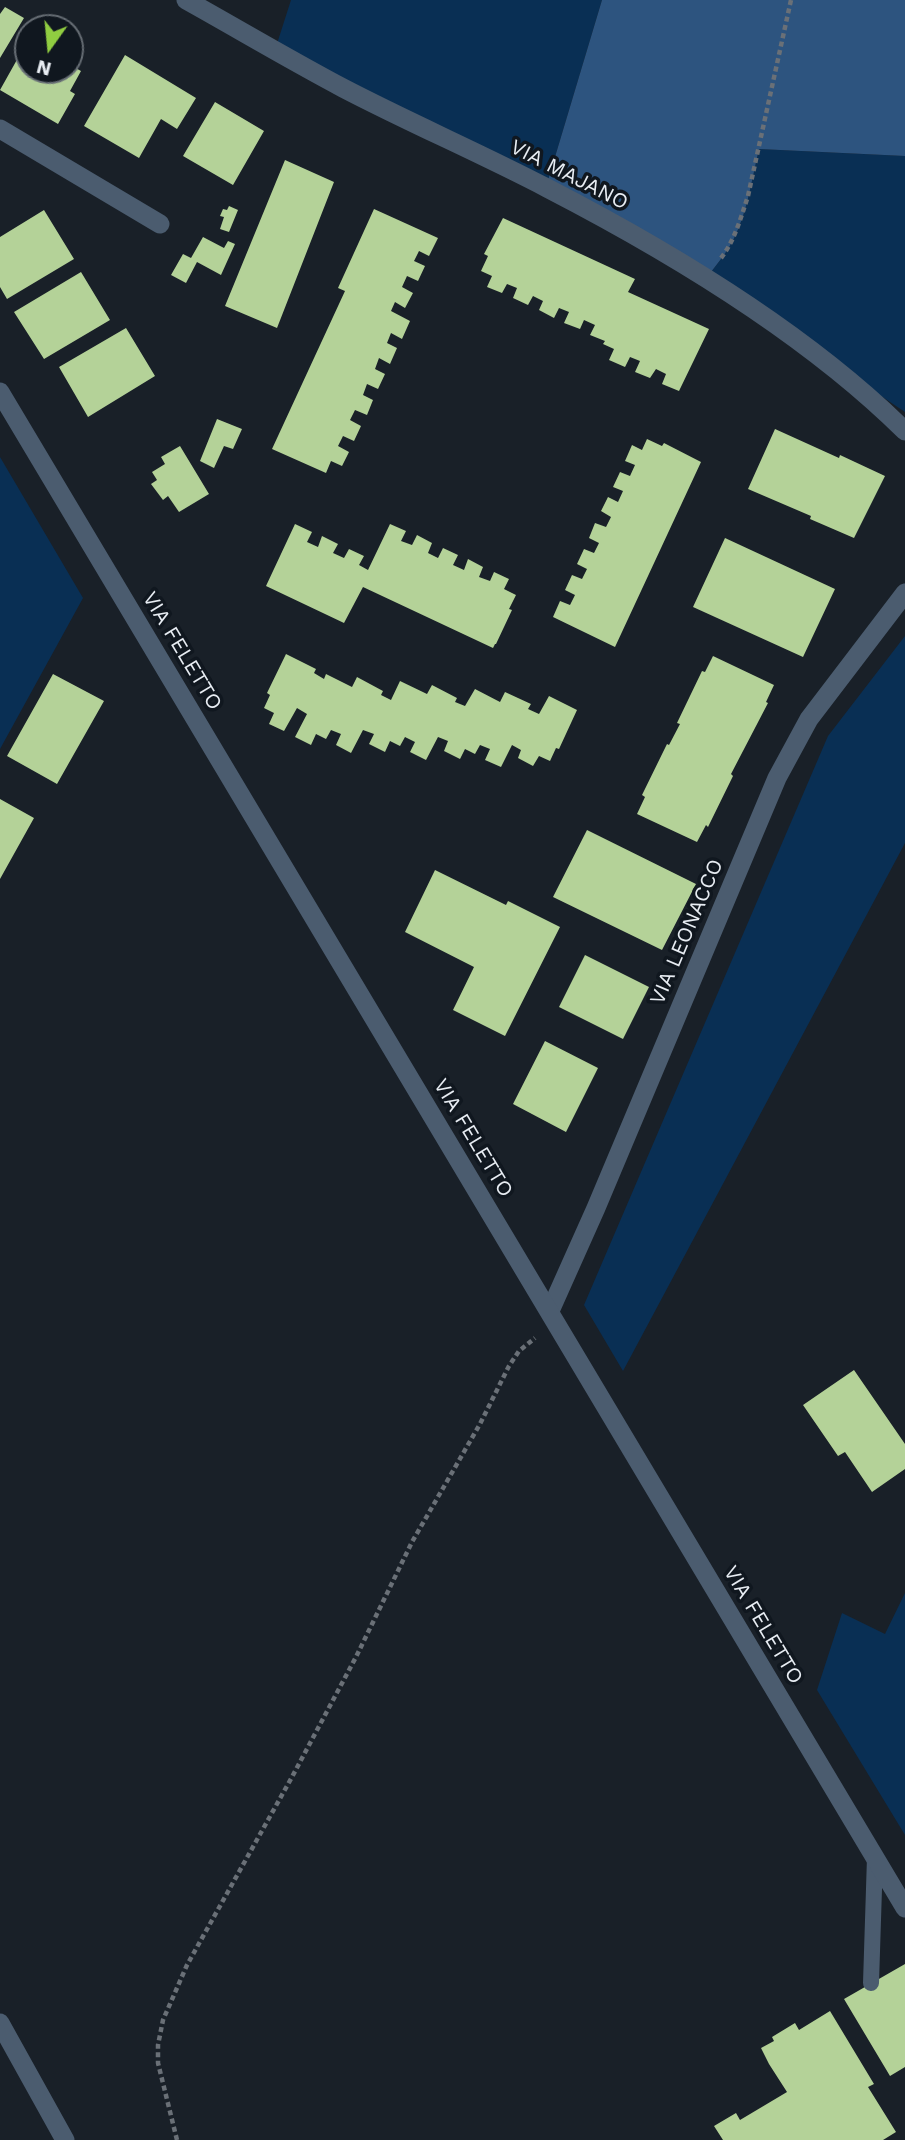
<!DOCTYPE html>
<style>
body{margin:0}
#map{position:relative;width:905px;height:2140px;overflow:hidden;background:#192028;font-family:"Work Sans",sans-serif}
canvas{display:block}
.north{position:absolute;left:14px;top:14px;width:70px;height:70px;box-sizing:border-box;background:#10171f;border:2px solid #666d74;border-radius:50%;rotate:195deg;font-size:19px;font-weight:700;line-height:28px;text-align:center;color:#e8edf3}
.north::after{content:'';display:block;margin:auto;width:24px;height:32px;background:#90cd41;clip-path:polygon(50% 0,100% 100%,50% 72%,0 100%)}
</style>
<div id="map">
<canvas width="905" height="2140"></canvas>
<div class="north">N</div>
</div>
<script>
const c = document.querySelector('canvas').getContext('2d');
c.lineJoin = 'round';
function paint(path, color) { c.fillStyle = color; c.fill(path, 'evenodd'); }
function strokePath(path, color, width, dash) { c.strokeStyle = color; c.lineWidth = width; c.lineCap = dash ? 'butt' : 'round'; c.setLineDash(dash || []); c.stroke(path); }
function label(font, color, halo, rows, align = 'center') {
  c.font = font + ' "Work Sans",sans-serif'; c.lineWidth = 7; c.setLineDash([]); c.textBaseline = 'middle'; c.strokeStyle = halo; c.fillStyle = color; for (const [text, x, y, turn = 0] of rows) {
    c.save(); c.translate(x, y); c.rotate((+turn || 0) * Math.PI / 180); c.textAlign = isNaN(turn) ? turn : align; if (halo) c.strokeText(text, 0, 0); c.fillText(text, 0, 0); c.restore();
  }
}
paint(new Path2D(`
 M 291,0 L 602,0 L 546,187 L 275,50 Z
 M 759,149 L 905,156 L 905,412 L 706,279 C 712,270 720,261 726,252 C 746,223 751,183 759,149 Z
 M 0,457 L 83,598 L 0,749 Z
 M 905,636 L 905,843 L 623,1371 L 584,1305 L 828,736 Z
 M 905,1593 L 905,1835 L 817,1690 L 842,1613 L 885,1634 Z`), '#092f54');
paint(new Path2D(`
 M 602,0 L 905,0 L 905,156 L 759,149 C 751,183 746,223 726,252 C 720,261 712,270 706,279 L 546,187 Z`), '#2d547f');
paint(new Path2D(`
 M 5,7 L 24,18 L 0,58 L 0,14 Z
 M 28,40 L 28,70 L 70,70 L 70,65 L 81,71 L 70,91 L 75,94 L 58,124 L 0,90 Z
 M 125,55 L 196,98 L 177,129 L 161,119 L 139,158 L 84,126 Z
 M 215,102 L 264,131 L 233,185 L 183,156 Z
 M 285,160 L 334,182 L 277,328 L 225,306 Z
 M 229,206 L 238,210 L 229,232 L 220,229 L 224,217 L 220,216 L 223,209 L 227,210 Z
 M 374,209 L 438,238 L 429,256 L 419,251 L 414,261 L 425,266 L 418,281 L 407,276 L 402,287 L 413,293 L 405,308 L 395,302 L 391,311 L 410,321 L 402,339 L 391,333 L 387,343 L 397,348 L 390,364 L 379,358 L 375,369 L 385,374 L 378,389 L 367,384 L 363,395 L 373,400 L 367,415 L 355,410 L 350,420 L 361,426 L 354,441 L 343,436 L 338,446 L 349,452 L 342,466 L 331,461 L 326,473 L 272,449 L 345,291 L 338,288 Z
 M 44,210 L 74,259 L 7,299 L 0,287 L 0,237 Z
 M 503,218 L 635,279 L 628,292 L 709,329 L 679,391 L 662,384 L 666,374 L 656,369 L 650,378 L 635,372 L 640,361 L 630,357 L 625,367 L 609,360 L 614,349 L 603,344 L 605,341 L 590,335 L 595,325 L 584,320 L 580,329 L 564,323 L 569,312 L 559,308 L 554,318 L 539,310 L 543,301 L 533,296 L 528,305 L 513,298 L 517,288 L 507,284 L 502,293 L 487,287 L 492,276 L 481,271 L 488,256 L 484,254 Z
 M 203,237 L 224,248 L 228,241 L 235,244 L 221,275 L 197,262 L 186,283 L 171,275 L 183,254 L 191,258 Z
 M 81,272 L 110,320 L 44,359 L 14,312 Z
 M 126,328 L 155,376 L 88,417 L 59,367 Z
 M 217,419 L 242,429 L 233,449 L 224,446 L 214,468 L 200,461 Z
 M 775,429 L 839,458 L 840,455 L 885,476 L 854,538 L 810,519 L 811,516 L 748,489 Z
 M 647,439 L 662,446 L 664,443 L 701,462 L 615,647 L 553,617 L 560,601 L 570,605 L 575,595 L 565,590 L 572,575 L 582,579 L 587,569 L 577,564 L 584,549 L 594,553 L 599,543 L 589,538 L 595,523 L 606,527 L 611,517 L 601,511 L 608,497 L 618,502 L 623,491 L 613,487 L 620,472 L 630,476 L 635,465 L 625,461 L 632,445 L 642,450 Z
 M 180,446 L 209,494 L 179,512 L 168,496 L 163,500 L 151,484 L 157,480 L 152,472 L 165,464 L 161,457 Z
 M 295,524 L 312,532 L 307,542 L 318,547 L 322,536 L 338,544 L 333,553 L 344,558 L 349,549 L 364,556 L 359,565 L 368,570 L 390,524 L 406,531 L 401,541 L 412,545 L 417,535 L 432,543 L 428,553 L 438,558 L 443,548 L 458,555 L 453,565 L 464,570 L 468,559 L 483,567 L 479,577 L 490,581 L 494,572 L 509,579 L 504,589 L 516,595 L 509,609 L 512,610 L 496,644 L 495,644 L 493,648 L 363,587 L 344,623 L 266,586 Z
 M 725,538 L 835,589 L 803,657 L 693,607 Z
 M 286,654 L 316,669 L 314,673 L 324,679 L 326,674 L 352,687 L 357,677 L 383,691 L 381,695 L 391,700 L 400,681 L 427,694 L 432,685 L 457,698 L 455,702 L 465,706 L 475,689 L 500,702 L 505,692 L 531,704 L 528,709 L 539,714 L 549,696 L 577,710 L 559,749 L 556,748 L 550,761 L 539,756 L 533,766 L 518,758 L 521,750 L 512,745 L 501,767 L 485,760 L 490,749 L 480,745 L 475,754 L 465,749 L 460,759 L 444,751 L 448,741 L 438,737 L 426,760 L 410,752 L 415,742 L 405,737 L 400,746 L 390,741 L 385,752 L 369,744 L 374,734 L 363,730 L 351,753 L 336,745 L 341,734 L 331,730 L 326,739 L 316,734 L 311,745 L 295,737 L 307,714 L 297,708 L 284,731 L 269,724 L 274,713 L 264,708 L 270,695 L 267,693 Z
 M 713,656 L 774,685 L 766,702 L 768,703 L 731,774 L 733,776 L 708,827 L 706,825 L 697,842 L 637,814 L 645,797 L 642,795 L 667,744 L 669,745 L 680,724 L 677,723 L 702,671 L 705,672 Z
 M 53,674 L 104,701 L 57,784 L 7,756 Z
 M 0,799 L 34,818 L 0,879 Z
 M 587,830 L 696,884 L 662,950 L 553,897 Z
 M 435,870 L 506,905 L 508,901 L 560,927 L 505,1036 L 453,1010 L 474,967 L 405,932 Z
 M 585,955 L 649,987 L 623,1039 L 559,1007 Z
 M 545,1041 L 598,1068 L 566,1132 L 513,1104 Z
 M 854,1370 L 905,1444 L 905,1469 L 872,1492 L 845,1452 L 838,1456 L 803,1405 Z
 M 905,1964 L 905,2067 L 890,2076 L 844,1999 Z
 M 830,2011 L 874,2084 L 868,2087 L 896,2132 L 883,2140 L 723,2140 L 714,2126 L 736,2113 L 740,2120 L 787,2092 L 769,2064 L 761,2048 L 774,2041 L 772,2037 L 795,2023 L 799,2030 Z`), '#b4d298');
strokePath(new Path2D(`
 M 721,258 C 735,240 741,217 748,196 L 791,0
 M 177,2140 L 158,2063 L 158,2045 L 163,2020 L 187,1965 L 292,1777 L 356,1657 L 412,1542 L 480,1424 L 509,1366 L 519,1351 L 535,1338`), '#6a7077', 4.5, [5, 3.5]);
strokePath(new Path2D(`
 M 871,1983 L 875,1857`), '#4b5c6f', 16);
strokePath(new Path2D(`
 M 186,0 C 238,29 290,60 343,88 C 410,123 480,153 547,188 C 671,252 806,333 905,431
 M 0,129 L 160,224
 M 550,1311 L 596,1208 L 777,778 L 809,719 L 905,593
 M 0,2023 L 65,2140`), '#4b5c6f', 19);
strokePath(new Path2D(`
 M 0,392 L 905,1908`), '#4b5c6f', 19);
label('21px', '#e8edf3', '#10171f', [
 ["VIA MAJANO",569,175,27],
 ["VIA FELETTO",182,651,59],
 ["VIA LEONACCO",687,932,-67],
 ["VIA FELETTO",473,1138,59],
 ["VIA FELETTO",763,1625,59]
]);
</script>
